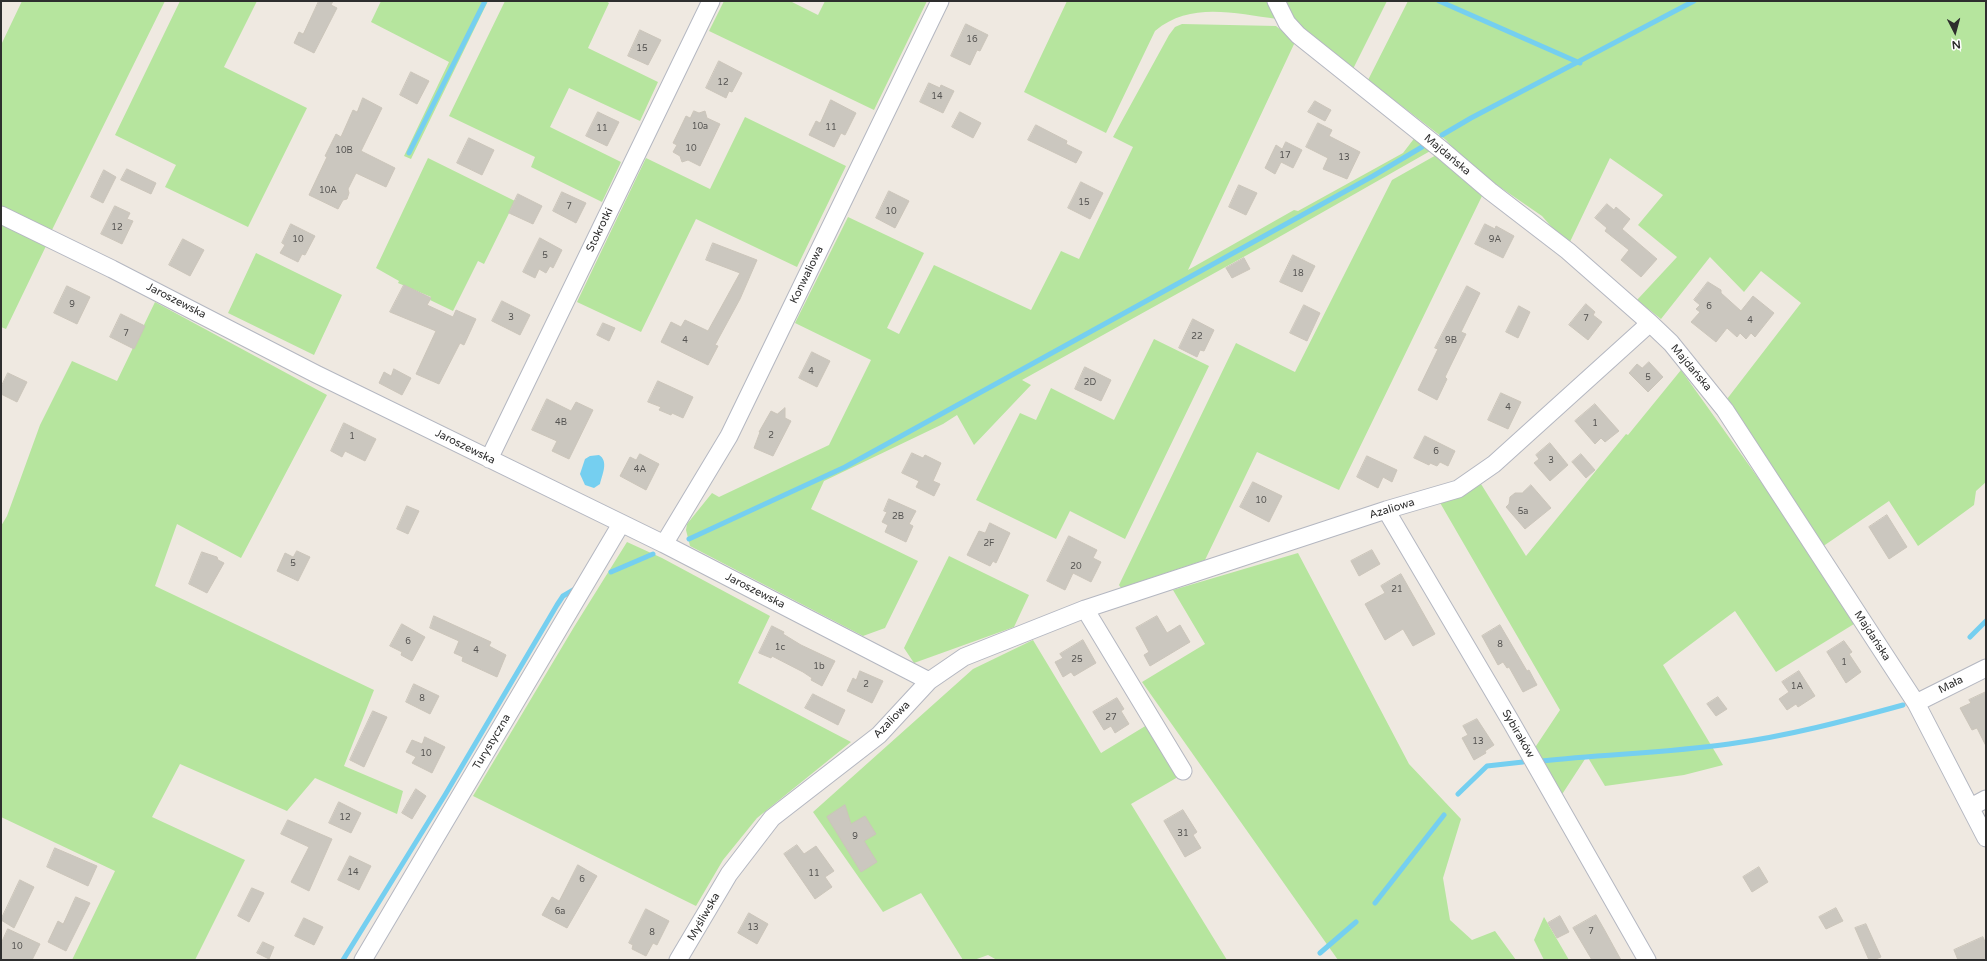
<!DOCTYPE html>
<meta charset="utf-8">
<style>
body{margin:0}
#map{position:relative;width:1987px;height:961px;overflow:hidden;background:#efe9e1;font-family:"Varela Round",sans-serif}
canvas{display:block}
.frame{position:absolute;inset:0;border:2px solid #2e2e2e;pointer-events:none}
.north{position:absolute;left:1935px;top:12px;width:40px;height:40px;-webkit-text-stroke:3px #fff;paint-order:stroke;rotate:174deg;font-size:11px;font-weight:700;line-height:16px;text-align:center;color:#2e2e2e}
.north::after{content:'';display:block;margin:auto;width:14px;height:18px;background:#2e2e2e;clip-path:polygon(50% 0,100% 100%,50% 72%,0 100%)}
</style>
<div id="map">
<canvas width="1987" height="961"></canvas>
<div class="frame"></div>
<div class="north">N</div>
</div>
<script>
const c = document.querySelector('canvas').getContext('2d');
c.lineJoin = 'round';
function paint(path, color) { c.fillStyle = color; c.fill(path, 'evenodd'); }
function strokePath(path, color, width, dash) { c.strokeStyle = color; c.lineWidth = width; c.lineCap = dash ? 'butt' : 'round'; c.setLineDash(dash || []); c.stroke(path); }
function label(font, color, halo, rows, align = 'center') {
  c.font = font + ' "Varela Round",sans-serif'; c.lineWidth = 3; c.setLineDash([]); c.textBaseline = 'middle'; c.strokeStyle = halo; c.fillStyle = color; for (const [text, x, y, turn = 0] of rows) {
    c.save(); c.translate(x, y); c.rotate((+turn || 0) * Math.PI / 180); c.textAlign = isNaN(turn) ? turn : align; if (halo) c.strokeText(text, 0, 0); c.fillText(text, 0, 0); c.restore();
  }
}
paint(new Path2D(`
 M 22,1 L 165,1 L 50,234 L 1,210 L 1,45 Z
 M 180,1 L 257,1 L 224,67 L 307,108 L 248,227 L 165,187 L 176,165 L 115,135 Z
 M 381,1 L 488,1 L 411,159 L 404,156 L 449,62 L 371,22 Z
 M 505,1 L 606,1 L 609,3 L 588,48 L 658,82 L 640,121 L 569,88 L 550,127 L 621,162 L 602,202 L 531,167 L 535,157 L 449,116 Z
 M 724,1 L 790,1 L 818,15 L 825,1 L 927,1 L 874,110 L 709,31 Z
 M 1067,1 L 1271,1 L 1277,19 C 1235,14 1191,1 1155,31 L 1106,133 L 1024,92 Z
 M 1283,1 L 1387,1 L 1353,69 C 1325,47 1301,32 1283,1 Z
 M 1408,1 L 1986,1 L 1986,482 L 1976,491 L 1974,505 L 1918,546 L 1889,501 L 1822,547 L 1727,399 L 1801,303 L 1761,271 L 1744,292 L 1710,257 L 1661,319 L 1637,300 L 1677,257 L 1638,225 L 1663,195 L 1610,158 L 1568,246 L 1542,216 L 1494,183 L 1462,158 L 1446,140 L 1368,80 Z
 M 1182,24 L 1276,26 L 1295,42 L 1188,270 L 1294,210 L 1298,211 L 1403,153 L 1416,136 L 1432,150 L 1265,245 L 1022,380 L 1031,385 L 974,445 L 957,415 L 943,424 L 824,481 L 811,509 L 918,561 L 885,628 L 863,636 L 690,546 L 686,530 L 687,524 L 712,493 L 719,497 L 829,445 L 871,360 L 795,323 L 848,217 L 924,253 L 887,328 L 899,334 L 934,265 L 1031,310 L 1061,251 L 1079,259 L 1133,147 L 1113,137 L 1169,35 L 1175,27 Z
 M 745,117 L 846,166 L 797,267 L 696,219 L 641,332 L 577,302 L 646,158 L 710,189 Z
 M 1438,154 L 1482,196 L 1339,490 L 1257,452 L 1205,560 L 1121,588 L 1119,585 L 1236,343 L 1295,372 L 1392,180 Z
 M 428,158 L 515,201 L 484,264 L 478,261 L 453,311 L 430,300 L 431,297 L 398,283 L 399,281 L 376,268 Z
 M 1,224 L 46,246 L 6,329 L 1,327 Z
 M 256,253 L 342,295 L 314,355 L 228,313 Z
 M 155,302 L 327,395 L 241,558 L 177,524 L 155,586 L 374,690 L 344,766 L 403,791 L 397,814 L 315,778 L 287,811 L 180,764 L 152,817 L 245,860 L 195,960 L 72,960 L 115,871 L 1,817 L 1,526 L 7,516 L 40,425 L 72,361 L 117,381 Z
 M 1154,339 L 1209,366 L 1125,539 L 1070,511 L 1056,539 L 976,500 L 1020,413 L 1036,420 L 1051,388 L 1114,420 Z
 M 1681,370 L 1776,503 L 1854,624 L 1776,672 L 1735,611 L 1663,665 L 1723,765 L 1684,775 L 1605,786 L 1587,756 L 1559,799 L 1532,752 L 1560,710 L 1439,501 L 1481,484 L 1526,556 L 1626,434 L 1628,435 Z
 M 627,542 L 662,558 L 770,616 L 738,683 L 851,742 L 757,818 L 723,860 L 696,906 L 473,796 L 574,627 Z
 M 1298,553 L 1409,764 L 1461,819 L 1443,878 L 1450,920 L 1472,940 L 1495,931 L 1516,960 L 1338,960 L 1142,682 L 1205,644 L 1173,590 Z
 M 949,556 L 1029,595 L 1014,627 L 914,663 L 904,648 Z
 M 1033,640 L 1101,753 L 1147,725 L 1178,777 L 1131,804 L 1227,960 L 997,960 L 988,955 L 974,960 L 963,960 L 921,893 L 883,912 L 813,812 L 973,669 Z
 M 1544,917 L 1569,960 L 1544,960 L 1534,940 Z`), '#b6e59e');
paint(new Path2D(`
 M 599,455 C 609,461 602,475 600,484 L 594,488 L 585,485 L 580,474 L 585,459 L 590,456 Z`), '#75cff0');
strokePath(new Path2D(`
 M 1439,1 L 1580,63
 M 1442,135 L 1471,118 L 1694,1
 M 409,153 L 485,1
 M 689,539 L 845,467 L 1373,176 L 1422,147
 M 611,572 L 653,554
 M 1970,637 L 1986,621
 M 1542,761 C 1604,754 1667,753 1729,744 C 1788,736 1845,721 1903,705
 M 1458,794 L 1487,766 L 1523,762
 M 1375,903 L 1444,815
 M 1320,953 L 1356,922
 M 343,960 L 445,795 L 557,605 L 563,596 L 575,589`), '#75cff0', 5);
const building = new Path2D(`
 M 319,1 L 333,1 L 331,5 L 337,8 L 314,53 L 294,43 L 299,32 L 303,34 Z
 M 966,24 L 988,35 L 980,51 L 977,50 L 970,65 L 951,56 Z
 M 640,30 L 661,40 L 648,65 L 628,56 Z
 M 719,61 L 742,73 L 732,92 L 729,91 L 726,98 L 706,88 Z
 M 411,72 L 429,81 L 417,104 L 400,95 Z
 M 929,83 L 940,88 L 941,85 L 954,91 L 943,113 L 920,102 Z
 M 363,98 L 382,108 L 361,151 L 395,168 L 386,187 L 356,173 L 348,189 L 349,193 L 347,199 L 343,200 L 338,209 L 309,195 L 327,157 L 325,156 L 336,134 L 341,137 L 353,110 L 357,112 Z
 M 831,100 L 856,113 L 845,135 L 841,133 L 834,147 L 809,135 L 816,121 L 820,123 Z
 M 1315,101 L 1331,110 L 1325,121 L 1308,112 Z
 M 694,111 L 699,113 L 705,111 L 707,118 L 720,124 L 700,166 L 688,160 L 682,162 L 680,156 L 673,152 L 677,145 L 673,143 L 686,116 L 690,118 Z
 M 598,112 L 619,122 L 607,146 L 586,136 Z
 M 960,112 L 981,123 L 973,138 L 952,127 Z
 M 1318,123 L 1332,130 L 1329,136 L 1360,152 L 1347,179 L 1323,169 L 1328,158 L 1306,147 Z
 M 1036,125 L 1067,141 L 1066,144 L 1082,152 L 1076,163 L 1028,140 Z
 M 469,138 L 494,150 L 482,175 L 457,163 Z
 M 1286,142 L 1302,150 L 1293,168 L 1281,162 L 1275,174 L 1265,168 L 1276,145 L 1282,149 Z
 M 127,169 L 156,183 L 151,194 L 121,180 Z
 M 104,170 L 116,177 L 103,203 L 91,197 Z
 M 1081,182 L 1103,193 L 1090,219 L 1068,208 Z
 M 1239,185 L 1257,193 L 1246,215 L 1229,207 Z
 M 889,191 L 909,201 L 895,228 L 876,218 Z
 M 562,192 L 586,203 L 576,223 L 553,211 Z
 M 518,194 L 542,206 L 533,224 L 509,213 Z
 M 1607,204 L 1614,210 L 1616,207 L 1630,219 L 1622,229 L 1657,259 L 1641,277 L 1621,260 L 1629,250 L 1605,231 L 1607,228 L 1595,218 Z
 M 115,206 L 130,213 L 127,219 L 133,221 L 122,244 L 101,234 Z
 M 291,224 L 315,236 L 305,255 L 302,254 L 298,262 L 280,253 L 285,245 L 282,243 Z
 M 1485,224 L 1495,229 L 1496,226 L 1514,236 L 1503,258 L 1475,244 Z
 M 540,238 L 562,250 L 553,268 L 550,266 L 546,273 L 539,269 L 535,278 L 523,272 Z
 M 183,239 L 204,250 L 190,276 L 169,265 Z
 M 713,243 L 757,260 L 740,299 L 715,345 L 718,346 L 708,365 L 661,342 L 671,322 L 681,327 L 685,320 L 708,331 L 740,273 L 706,260 Z
 M 1293,255 L 1315,266 L 1302,292 L 1280,282 Z
 M 1244,258 L 1250,269 L 1232,278 L 1226,268 Z
 M 1708,282 L 1721,290 L 1721,293 L 1741,311 L 1753,296 L 1774,313 L 1755,337 L 1751,333 L 1746,339 L 1740,333 L 1737,337 L 1727,328 L 1716,342 L 1691,322 L 1700,312 L 1696,309 L 1700,305 L 1694,300 Z
 M 404,285 L 431,298 L 427,305 L 453,317 L 456,310 L 476,319 L 464,345 L 460,343 L 439,384 L 416,374 L 436,331 L 390,312 Z
 M 67,286 L 90,297 L 77,324 L 54,313 Z
 M 1467,286 L 1480,293 L 1461,332 L 1466,334 L 1445,377 L 1447,379 L 1437,400 L 1418,390 L 1438,349 L 1435,348 Z
 M 502,301 L 530,315 L 520,335 L 492,321 Z
 M 1586,304 L 1595,312 L 1593,315 L 1602,322 L 1588,340 L 1569,325 Z
 M 1304,305 L 1320,313 L 1307,341 L 1290,333 Z
 M 1519,306 L 1530,312 L 1518,338 L 1506,332 Z
 M 121,314 L 145,326 L 134,349 L 110,337 Z
 M 1193,319 L 1214,330 L 1204,351 L 1200,350 L 1197,357 L 1179,348 Z
 M 603,323 L 615,328 L 609,341 L 597,335 Z
 M 812,352 L 830,361 L 817,387 L 799,378 Z
 M 1649,362 L 1663,377 L 1648,392 L 1629,373 L 1637,364 L 1642,368 Z
 M 1085,367 L 1111,380 L 1101,401 L 1075,389 Z
 M 394,369 L 411,378 L 402,395 L 379,383 L 384,372 L 391,376 Z
 M 8,373 L 27,382 L 17,402 L 1,394 L 1,387 Z
 M 658,381 L 693,397 L 683,418 L 672,413 L 671,415 L 659,410 L 661,407 L 648,402 Z
 M 1501,393 L 1521,402 L 1508,429 L 1488,420 Z
 M 547,399 L 571,411 L 576,402 L 593,410 L 569,459 L 552,451 L 557,441 L 532,430 Z
 M 1595,404 L 1619,431 L 1605,442 L 1601,438 L 1595,444 L 1575,421 Z
 M 785,408 L 785,418 L 791,421 L 773,456 L 754,448 L 760,432 L 759,432 L 771,411 L 777,414 Z
 M 344,423 L 376,439 L 365,461 L 345,451 L 342,457 L 331,451 Z
 M 1425,436 L 1455,451 L 1448,466 L 1440,462 L 1437,466 L 1430,463 L 1429,465 L 1414,458 Z
 M 1550,443 L 1568,465 L 1550,481 L 1534,463 L 1539,459 L 1536,455 Z
 M 912,453 L 923,458 L 925,455 L 941,463 L 933,481 L 940,484 L 934,496 L 916,487 L 919,481 L 902,473 Z
 M 640,454 L 659,464 L 646,490 L 620,476 L 630,457 L 636,460 Z
 M 1581,454 L 1595,470 L 1586,478 L 1572,462 Z
 M 1367,456 L 1397,470 L 1392,482 L 1383,477 L 1378,488 L 1357,477 Z
 M 1253,482 L 1282,496 L 1269,522 L 1240,507 Z
 M 1531,485 L 1551,508 L 1525,529 L 1506,507 L 1509,504 L 1510,497 L 1515,493 L 1522,493 Z
 M 889,499 L 916,511 L 909,524 L 913,526 L 906,542 L 885,532 L 888,525 L 882,522 L 887,512 L 884,511 Z
 M 407,506 L 419,511 L 408,534 L 397,529 Z
 M 1887,515 L 1907,547 L 1889,559 L 1869,527 Z
 M 990,523 L 1010,533 L 996,563 L 993,561 L 990,566 L 967,555 L 979,531 L 985,533 Z
 M 1069,536 L 1097,550 L 1093,558 L 1101,562 L 1091,582 L 1073,573 L 1065,590 L 1047,581 Z
 M 1372,550 L 1380,564 L 1359,576 L 1351,561 Z
 M 297,551 L 310,557 L 298,581 L 277,571 L 285,553 L 293,557 Z
 M 202,552 L 217,557 L 218,560 L 224,563 L 207,593 L 189,584 Z
 M 1401,574 L 1435,634 L 1413,646 L 1403,629 L 1385,640 L 1365,604 L 1385,593 L 1381,586 Z
 M 434,616 L 491,642 L 489,646 L 506,655 L 497,677 L 462,661 L 463,657 L 454,653 L 459,641 L 430,628 Z
 M 1157,616 L 1167,633 L 1180,625 L 1190,642 L 1150,666 L 1144,655 L 1149,652 L 1136,628 Z
 M 402,624 L 425,637 L 412,661 L 401,655 L 402,652 L 390,646 Z
 M 1500,625 L 1527,671 L 1529,670 L 1537,685 L 1523,692 L 1509,667 L 1507,668 L 1503,662 L 1498,665 L 1482,636 Z
 M 772,626 L 784,632 L 783,634 L 801,645 L 835,661 L 822,686 L 811,680 L 812,678 L 803,672 L 772,656 L 771,658 L 759,653 Z
 M 1083,640 L 1096,663 L 1074,676 L 1071,672 L 1063,677 L 1055,662 L 1063,658 L 1060,654 Z
 M 1844,641 L 1852,652 L 1849,654 L 1861,672 L 1846,683 L 1827,652 Z
 M 860,671 L 883,681 L 872,703 L 847,691 L 853,678 L 856,680 Z
 M 1799,671 L 1815,696 L 1798,707 L 1796,704 L 1787,710 L 1779,699 L 1789,692 L 1782,682 Z
 M 414,684 L 439,696 L 430,714 L 406,702 Z
 M 1986,692 L 1986,746 L 1977,728 L 1972,730 L 1960,708 L 1971,703 L 1969,700 Z
 M 813,694 L 845,710 L 838,725 L 805,708 Z
 M 1718,697 L 1727,709 L 1716,716 L 1707,704 Z
 M 1117,698 L 1124,709 L 1121,711 L 1129,724 L 1115,733 L 1111,726 L 1104,730 L 1093,712 Z
 M 373,711 L 387,717 L 364,767 L 350,760 Z
 M 1477,719 L 1494,745 L 1485,751 L 1486,753 L 1474,760 L 1462,738 L 1468,735 L 1463,726 Z
 M 425,737 L 445,747 L 432,773 L 412,763 L 416,757 L 406,752 L 412,740 L 422,744 Z
 M 416,789 L 426,796 L 412,819 L 402,813 Z
 M 339,802 L 361,813 L 351,833 L 329,823 Z
 M 845,805 L 851,824 L 865,816 L 876,834 L 864,841 L 877,862 L 861,872 L 827,817 Z
 M 1183,810 L 1197,832 L 1193,835 L 1201,848 L 1185,857 L 1164,821 Z
 M 288,820 L 332,839 L 309,891 L 291,882 L 309,847 L 281,834 Z
 M 797,845 L 804,854 L 816,846 L 834,871 L 825,877 L 832,887 L 815,899 L 784,854 Z
 M 55,848 L 97,866 L 88,886 L 47,867 Z
 M 350,856 L 371,866 L 359,890 L 338,880 Z
 M 578,865 L 597,876 L 567,928 L 542,915 L 552,897 L 559,901 Z
 M 1759,867 L 1768,882 L 1752,892 L 1743,877 Z
 M 20,880 L 34,887 L 14,928 L 1,920 Z
 M 252,888 L 264,893 L 249,922 L 238,916 Z
 M 76,897 L 90,903 L 66,951 L 48,942 L 58,921 L 63,924 Z
 M 1836,908 L 1843,921 L 1826,929 L 1819,917 Z
 M 646,909 L 669,921 L 657,945 L 653,943 L 646,956 L 632,949 L 633,945 L 629,943 Z
 M 749,913 L 768,924 L 757,944 L 738,933 Z
 M 1596,915 L 1604,929 L 1621,960 L 1592,960 L 1573,928 Z
 M 1560,916 L 1569,932 L 1557,938 L 1548,923 Z
 M 304,918 L 323,927 L 314,945 L 295,936 Z
 M 1866,924 L 1881,957 L 1873,960 L 1869,960 L 1855,928 Z
 M 8,929 L 40,944 L 32,960 L 1,960 L 1,944 Z
 M 1983,937 L 1986,944 L 1986,960 L 1958,960 L 1954,950 Z
 M 263,942 L 274,947 L 269,959 L 257,953 Z`);
paint(building, '#cbc7bf');
strokePath(building, '#cbc5ba', 1);
const minor = new Path2D(`
 M 1276,1 L 1287,23 L 1298,35 L 1442,150 L 1490,191 L 1568,251 L 1650,323 L 1671,343 L 1725,410 L 1916,703 L 1986,838
 M 1,215 L 112,269 L 316,374 L 664,544 L 929,681
 M 489,459 L 711,1
 M 1386,510 L 1510,720 L 1647,960
 M 664,544 L 729,436 L 940,1
 M 1085,609 L 1183,771
 M 1916,703 L 1986,668
 M 1971,807 L 1986,799
 M 363,960 L 621,524
 M 678,960 L 729,874 L 772,818 L 879,735 L 929,681 L 964,657 L 1085,609 L 1386,510 L 1458,489 L 1494,464 L 1650,323`);
strokePath(minor, '#b4b7c1', 19);
strokePath(minor, '#fff', 17);
label('9px', '#555452', null, [
 ["16",972,40],
 ["15",642,49],
 ["12",723,83],
 ["14",937,97],
 ["10a",700,127],
 ["11",831,128],
 ["11",602,129],
 ["10",691,149],
 ["10B",344,151],
 ["17",1285,156],
 ["13",1344,158],
 ["10A",328,191],
 ["15",1084,203],
 ["7",569,207],
 ["10",891,212],
 ["12",117,228],
 ["10",298,240],
 ["9A",1495,240],
 ["5",545,256],
 ["18",1298,274],
 ["9",72,305],
 ["6",1709,307],
 ["3",511,318],
 ["7",1586,319],
 ["4",1750,321],
 ["7",126,334],
 ["22",1197,337],
 ["4",685,341],
 ["9B",1451,341],
 ["4",811,372],
 ["5",1648,378],
 ["2D",1090,383],
 ["4",1508,408],
 ["4B",561,423],
 ["1",1595,424],
 ["2",771,436],
 ["1",352,437],
 ["6",1436,452],
 ["3",1551,461],
 ["4A",640,470],
 ["10",1261,501],
 ["5a",1523,512],
 ["2B",898,517],
 ["2F",989,544],
 ["5",293,564],
 ["20",1076,567],
 ["21",1397,590],
 ["6",408,642],
 ["8",1500,645],
 ["1c",780,648],
 ["4",476,651],
 ["25",1077,660],
 ["1",1844,663],
 ["1b",819,667],
 ["2",866,685],
 ["1A",1797,687],
 ["8",422,699],
 ["27",1111,718],
 ["13",1478,742],
 ["10",426,754],
 ["12",345,818],
 ["31",1183,834],
 ["9",855,837],
 ["14",353,873],
 ["11",814,874],
 ["6",582,880],
 ["6a",560,912],
 ["13",753,928],
 ["7",1591,932],
 ["8",652,933],
 ["10",17,947]
]);
label('11px', '#2e2e2e', '#fff', [
 ["Majdańska",1447,155,40],
 ["Stokrotki",600,230,-64],
 ["Konwaliowa",807,275,-64],
 ["Jaroszewska",176,301,27],
 ["Majdańska",1691,368,50],
 ["Jaroszewska",465,447,26],
 ["Azaliowa",1392,509,-17],
 ["Jaroszewska",755,591,27],
 ["Majdańska",1872,636,57],
 ["Mała",1951,685,-27],
 ["Azaliowa",892,720,-46],
 ["Sybiraków",1518,734,60],
 ["Turystyczna",492,742,-59],
 ["Myśliwska",704,917,-60]
]);
</script>
